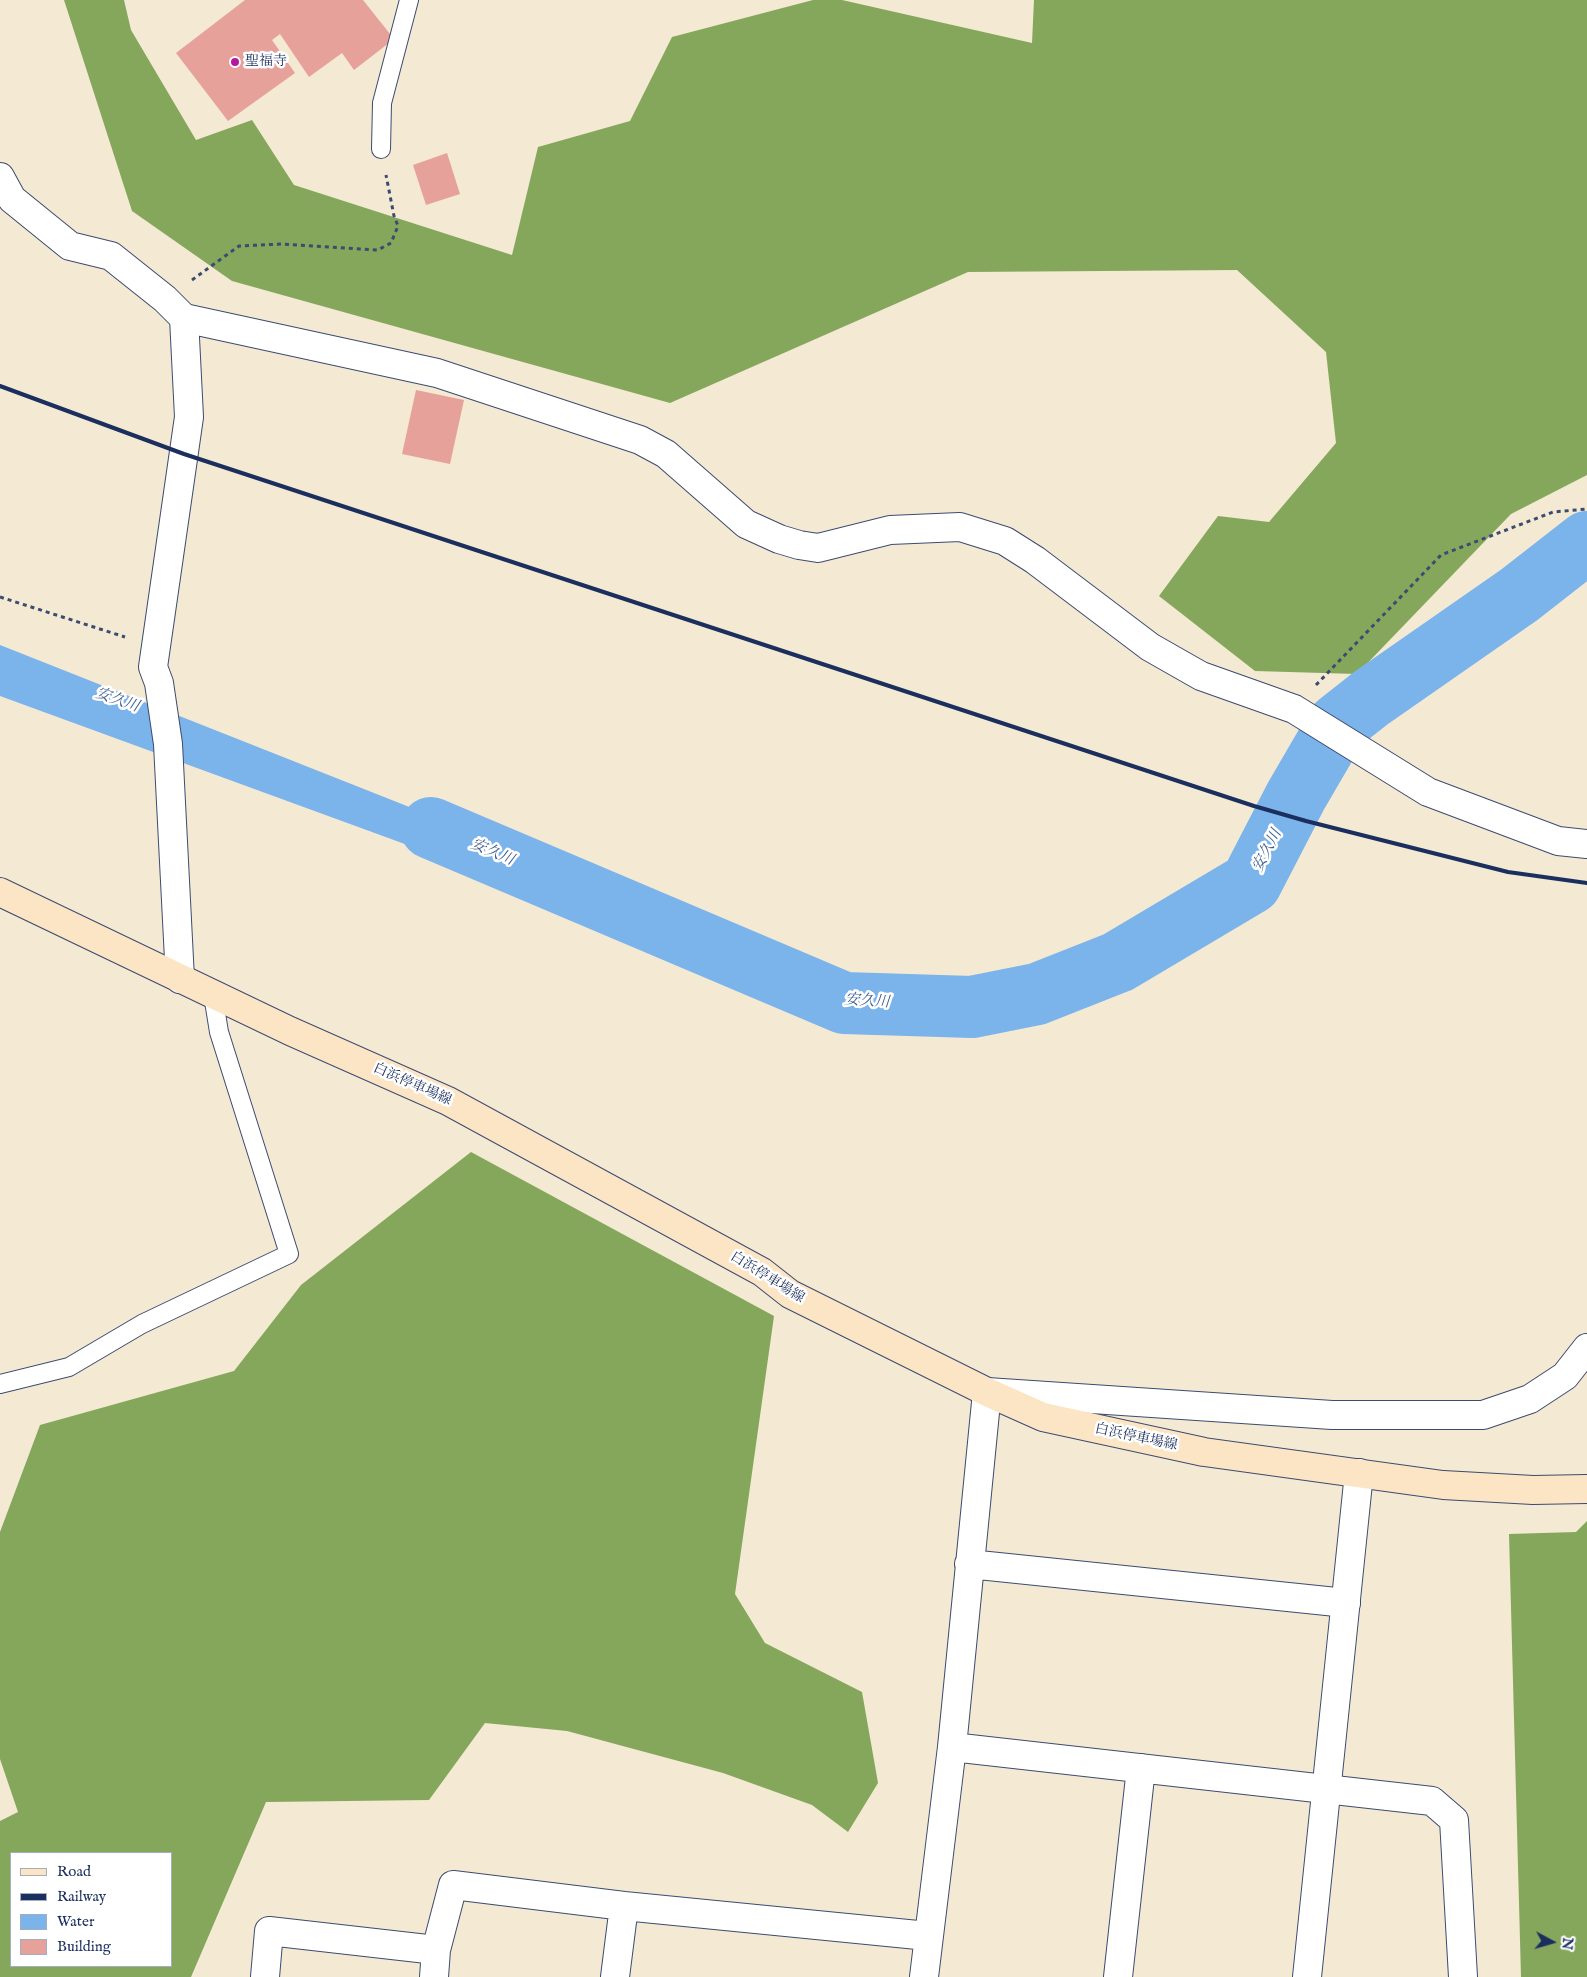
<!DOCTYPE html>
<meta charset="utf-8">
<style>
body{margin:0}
#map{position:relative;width:1587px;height:1977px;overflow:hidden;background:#f4e9d3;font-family:"IM FELL English",serif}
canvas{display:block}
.legend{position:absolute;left:10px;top:1852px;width:162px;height:115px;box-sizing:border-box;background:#fff;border:1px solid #a4acbf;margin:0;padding:6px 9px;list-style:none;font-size:15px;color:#1b2f5e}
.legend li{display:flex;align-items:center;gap:10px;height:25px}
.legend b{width:25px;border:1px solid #a4acbf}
.north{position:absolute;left:1527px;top:1917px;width:50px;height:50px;-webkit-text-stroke:4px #fff;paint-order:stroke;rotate:96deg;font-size:14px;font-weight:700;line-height:20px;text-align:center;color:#1b2f5e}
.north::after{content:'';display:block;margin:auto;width:18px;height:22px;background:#1b2f5e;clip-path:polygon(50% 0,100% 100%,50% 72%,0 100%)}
</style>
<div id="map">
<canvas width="1587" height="1977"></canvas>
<ul class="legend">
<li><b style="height:6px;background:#fce5c4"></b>Road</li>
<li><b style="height:6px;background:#1b2f5e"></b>Railway</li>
<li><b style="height:14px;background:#7bb3eb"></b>Water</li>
<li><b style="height:14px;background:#e7a19b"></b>Building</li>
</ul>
<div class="north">N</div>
</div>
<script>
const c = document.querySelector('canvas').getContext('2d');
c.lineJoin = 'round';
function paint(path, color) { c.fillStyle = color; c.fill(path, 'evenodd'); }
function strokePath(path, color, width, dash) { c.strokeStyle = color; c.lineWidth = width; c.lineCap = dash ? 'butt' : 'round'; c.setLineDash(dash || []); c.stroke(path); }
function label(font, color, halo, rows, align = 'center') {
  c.font = font + ' "IM FELL English","Noto Serif JP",serif'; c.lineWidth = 5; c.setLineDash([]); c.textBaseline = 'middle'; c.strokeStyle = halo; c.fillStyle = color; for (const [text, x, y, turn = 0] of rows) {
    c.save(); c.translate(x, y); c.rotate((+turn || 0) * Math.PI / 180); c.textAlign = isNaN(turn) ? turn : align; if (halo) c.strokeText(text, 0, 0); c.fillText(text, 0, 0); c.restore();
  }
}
paint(new Path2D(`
 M 64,0 L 124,0 L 131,30 L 196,140 L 252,120 L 294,185 L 512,255 L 538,147 L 630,121 L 672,37 L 813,0 L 842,0 L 1032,43 L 1034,0 L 1587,0 L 1587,475 L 1511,514 L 1357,674 L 1255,671 L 1159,596 L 1218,516 L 1269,522 L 1336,443 L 1326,352 L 1237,270 L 968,272 L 670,403 L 232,281 L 132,211 Z
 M 471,1152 L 774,1316 L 735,1594 L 765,1643 L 862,1692 L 878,1783 L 848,1832 L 812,1805 L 723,1773 L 567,1731 L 485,1723 L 429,1800 L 266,1802 L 191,1977 L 0,1977 L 0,1821 L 18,1812 L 0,1759 L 0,1532 L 40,1425 L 234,1371 L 301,1285 ZM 11,1853 L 171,1853 L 171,1966 L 11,1966 Z
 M 1587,1521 L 1587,1977 L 1521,1977 L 1509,1534 L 1576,1532 Z`), '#85a75c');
paint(new Path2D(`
 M 0,645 L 513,848 L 506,881 L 0,696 Z`), '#7bb3eb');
strokePath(new Path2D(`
 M 431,828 L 844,1003 L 972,1007 L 1037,994 L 1118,962 L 1251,883 L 1296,796 L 1338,724 L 1371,698 L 1519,595 L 1587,542`), '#7bb3eb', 62);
paint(new Path2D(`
 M 245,0 L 363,0 L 394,39 L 354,70 L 342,53 L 309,77 L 280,34 L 272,40 L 295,73 L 228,121 L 176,53 Z
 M 447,153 L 460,194 L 426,205 L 413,165 Z
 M 416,390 L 464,400 L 450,464 L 402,454 Z`), '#e7a19b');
const service = new Path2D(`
 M 381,149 L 382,103 L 409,0
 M 0,1384 L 69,1367 L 142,1324 L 289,1254 L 219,1032 L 213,995`);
const minor = new Path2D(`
 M 0,177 L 12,199 L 70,246 L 111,256 L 165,299 L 184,318 L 437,373 L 640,440 L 666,454 L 746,524 L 779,539 L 799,545 L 818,548 L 890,530 L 960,527 L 1005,541 L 1035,560 L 1150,647 L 1201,676 L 1294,709 L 1428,792 L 1558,841 L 1587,844
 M 180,979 L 168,744 L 159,683 L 153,667 L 189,417 L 184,318
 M 969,1564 L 1346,1603
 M 952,1747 L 1432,1801 L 1454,1820 L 1463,1977
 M 265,1977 L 269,1931 L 436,1950
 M 434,1977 L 436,1950 L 453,1885 L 624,1906 L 928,1936
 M 615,1977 L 624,1906
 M 924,1977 L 952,1747 L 987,1392 L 1332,1415 L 1483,1415 L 1530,1399 L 1565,1376 L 1587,1348
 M 1118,1977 L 1141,1768`);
const tertiary = new Path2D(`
 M 1307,1977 L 1359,1473`);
const secondary = new Path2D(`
 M 0,892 L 290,1031 L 448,1101 L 762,1272 L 790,1294 L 987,1392 L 1043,1417 L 1204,1452 L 1443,1485 L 1533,1490 L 1587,1489`);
strokePath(service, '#3c4b70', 20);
strokePath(minor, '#3c4b70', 30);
strokePath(tertiary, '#3c4b70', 30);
strokePath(secondary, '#3c4b70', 30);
strokePath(new Path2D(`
 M 192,280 L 239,246 L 282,244 L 378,250 L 391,243 L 398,226 L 394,216 L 386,175
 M 0,597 L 125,637
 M 1316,685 L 1441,555 L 1553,512 L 1587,509`), '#3c4b70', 3, [4, 4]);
strokePath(service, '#fff', 18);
strokePath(minor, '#fff', 28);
strokePath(tertiary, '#fff', 28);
strokePath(secondary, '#fce5c4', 28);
strokePath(new Path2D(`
 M 0,386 L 184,454 L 1254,806 L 1306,821 L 1508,872 L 1587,883`), '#1b2f5e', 4);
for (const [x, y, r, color] of [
 [235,62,5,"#b5179e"]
]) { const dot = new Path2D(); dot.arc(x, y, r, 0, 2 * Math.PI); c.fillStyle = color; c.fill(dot); strokePath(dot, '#fff', 2); }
label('14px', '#1b2f5e', '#fff', [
 ["聖福寺",245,62]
], 'left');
label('14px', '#1b2f5e', '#fff', [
 ["白浜停車場線",412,1085,24],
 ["白浜停車場線",767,1278,32],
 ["白浜停車場線",1136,1438,12]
]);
label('italic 15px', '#3d5d8f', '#fff', [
 ["安久川",117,701,19],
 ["安久川",1268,851,-63],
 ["安久川",492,853,23],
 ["安久川",867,1002,4]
]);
</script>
